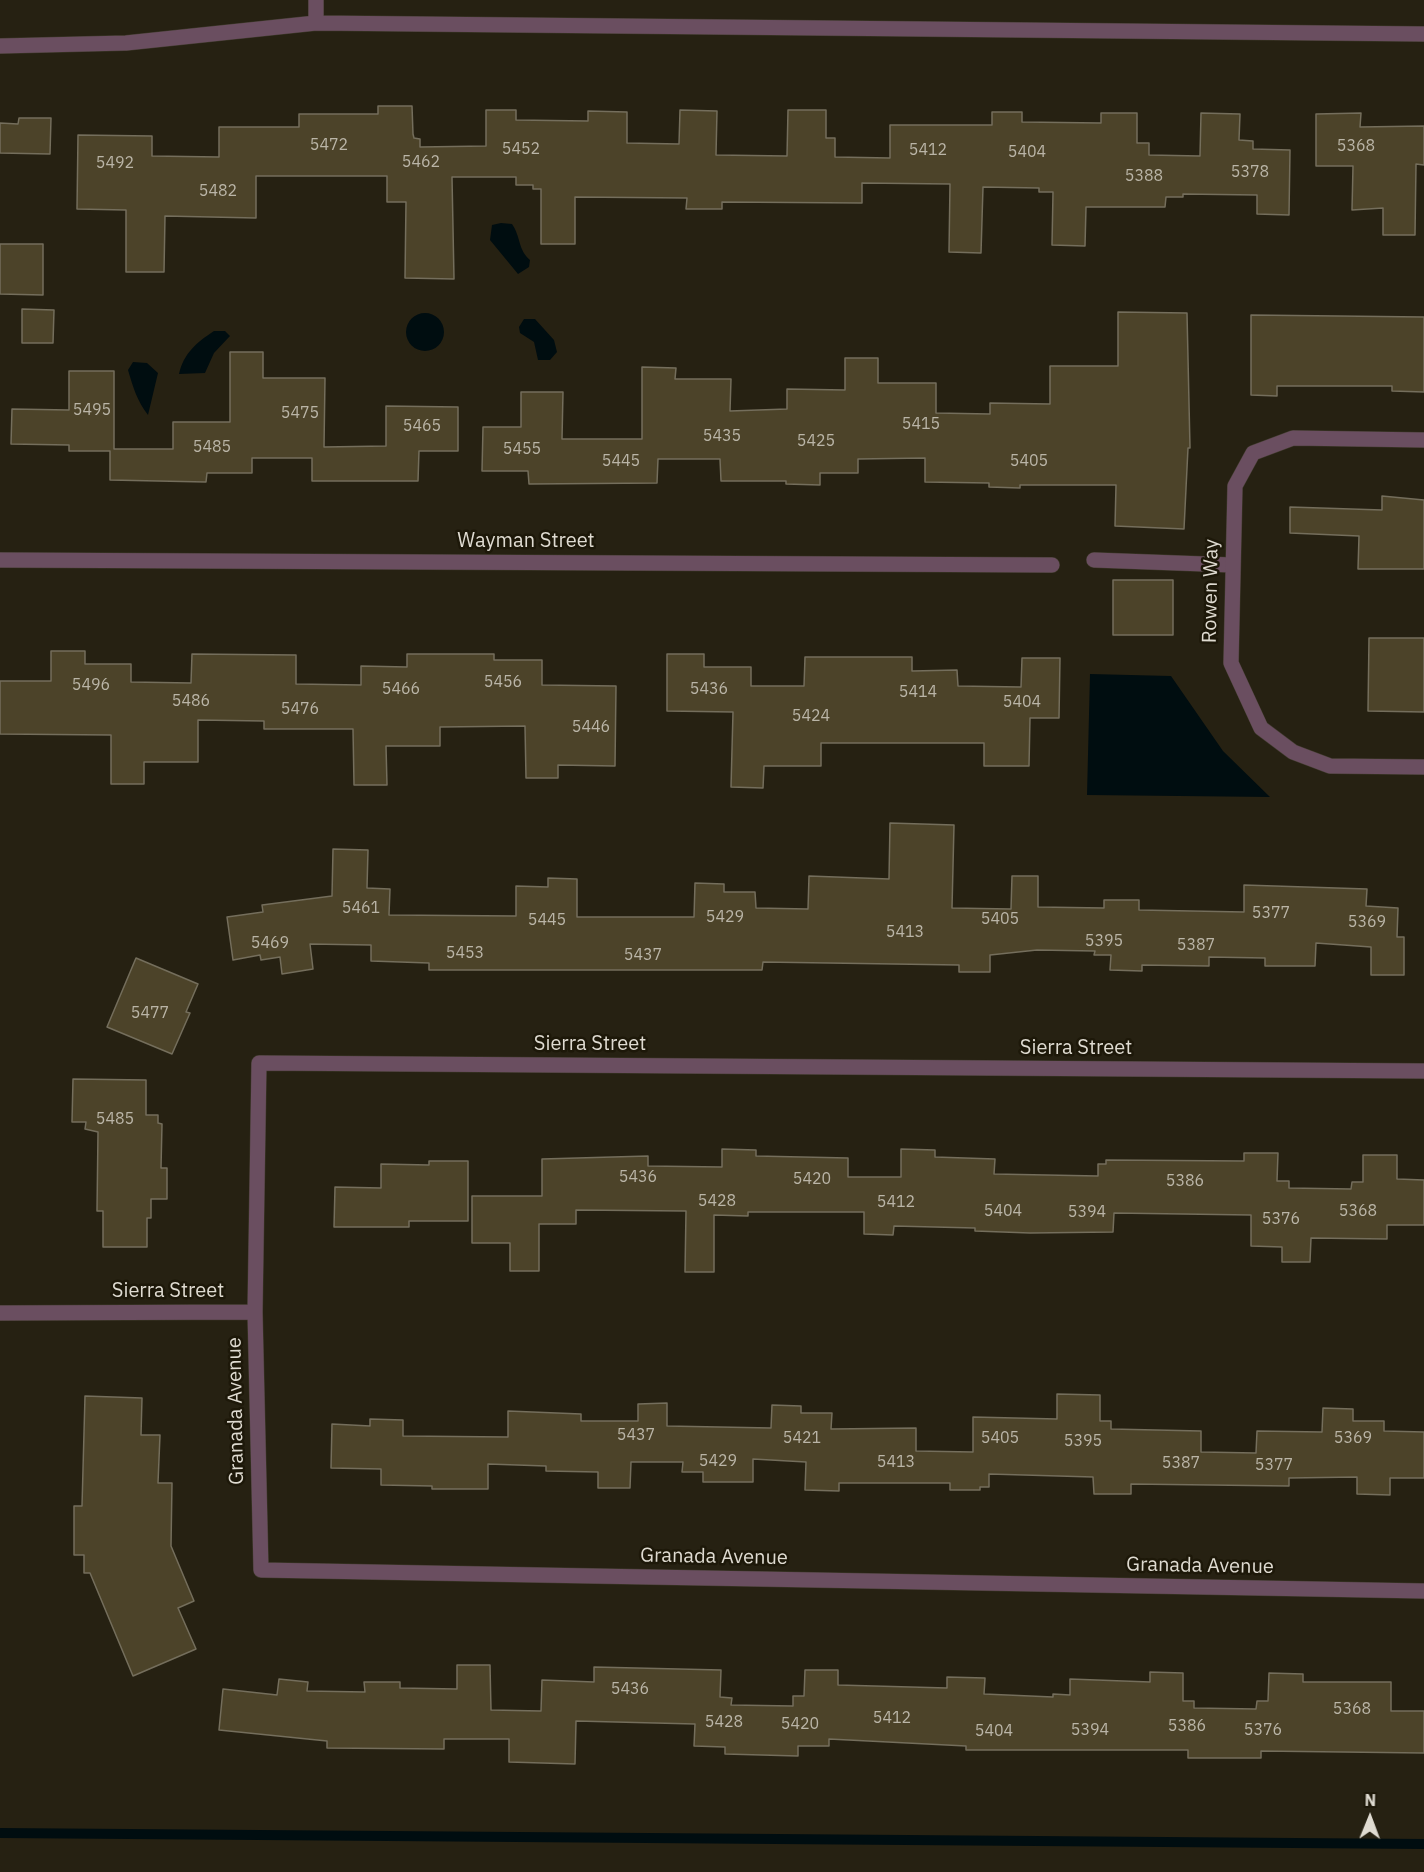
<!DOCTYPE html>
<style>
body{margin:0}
#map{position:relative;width:1424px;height:1872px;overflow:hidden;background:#262112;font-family:"IBM Plex Sans",sans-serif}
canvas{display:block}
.north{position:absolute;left:1340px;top:1788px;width:60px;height:60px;-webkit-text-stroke:4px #1d1809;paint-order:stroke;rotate:1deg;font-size:16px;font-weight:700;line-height:24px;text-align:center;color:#dfdbd1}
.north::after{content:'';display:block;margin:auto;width:21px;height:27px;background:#dfdbd1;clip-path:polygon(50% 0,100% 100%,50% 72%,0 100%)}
</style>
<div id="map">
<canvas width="1424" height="1872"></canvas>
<div class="north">N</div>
</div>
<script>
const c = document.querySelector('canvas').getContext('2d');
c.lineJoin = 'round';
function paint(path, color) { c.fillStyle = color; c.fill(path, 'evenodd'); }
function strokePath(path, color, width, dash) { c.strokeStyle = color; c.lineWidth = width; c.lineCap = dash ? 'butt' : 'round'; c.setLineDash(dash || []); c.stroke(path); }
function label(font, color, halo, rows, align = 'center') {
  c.font = font + ' "IBM Plex Sans",sans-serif'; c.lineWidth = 5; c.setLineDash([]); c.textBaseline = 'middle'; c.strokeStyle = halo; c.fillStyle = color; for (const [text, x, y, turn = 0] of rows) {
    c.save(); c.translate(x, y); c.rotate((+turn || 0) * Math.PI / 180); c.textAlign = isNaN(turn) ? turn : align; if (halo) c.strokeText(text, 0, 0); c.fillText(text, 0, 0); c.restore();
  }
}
paint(new Path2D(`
 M 501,223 L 512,224 C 521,237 518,250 530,260 L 529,267 L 518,274 L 490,240 L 492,225 Z
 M406 332a19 19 0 1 1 38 0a19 19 0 1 1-38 0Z
 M 524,319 L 535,319 L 554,340 L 557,352 L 550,360 L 538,360 L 534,342 L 520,333 L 519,327 Z
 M 214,331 L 225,331 L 230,336 L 214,353 L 205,373 L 179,374 C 184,353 196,343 214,331 Z
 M 133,362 L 147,363 L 158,373 L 148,415 C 137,401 133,387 128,370 Z
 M 1090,674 L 1171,676 L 1223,751 L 1270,797 L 1087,795 Z`), '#000d10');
strokePath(new Path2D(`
 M 0,1833 L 1424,1844`), '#000d10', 10);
const building = new Path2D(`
 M 378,106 L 412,106 L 413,134 L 414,138 L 420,139 L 420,147 L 486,146 L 486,110 L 516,110 L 516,120 L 588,121 L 588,111 L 627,112 L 627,143 L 679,144 L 680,110 L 717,111 L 716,155 L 787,156 L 788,110 L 826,110 L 826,138 L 835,138 L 835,157 L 890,158 L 890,125 L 992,125 L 992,112 L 1022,112 L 1022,122 L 1101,123 L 1101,113 L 1137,113 L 1137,143 L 1149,143 L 1149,155 L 1200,156 L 1201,113 L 1240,114 L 1239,140 L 1253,141 L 1253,149 L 1290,150 L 1289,215 L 1257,214 L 1257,195 L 1183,194 L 1183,197 L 1166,197 L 1165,207 L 1086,207 L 1085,246 L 1052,245 L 1053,192 L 1039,192 L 1039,188 L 983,187 L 981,253 L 949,252 L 950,184 L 862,183 L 862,203 L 722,202 L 722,209 L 686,209 L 687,198 L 575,197 L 575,244 L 541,244 L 541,189 L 533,189 L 533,185 L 516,185 L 516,177 L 452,177 L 454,279 L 405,278 L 406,202 L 387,202 L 387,176 L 256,176 L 256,218 L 165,216 L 164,272 L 126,272 L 126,210 L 77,209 L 78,135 L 152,136 L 152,156 L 219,157 L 219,127 L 299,127 L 299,114 L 378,114 Z
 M 1361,113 L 1360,127 L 1424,126 L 1424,165 L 1416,164 L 1415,235 L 1383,235 L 1383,208 L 1352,210 L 1353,166 L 1316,166 L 1316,114 Z
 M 19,118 L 51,118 L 50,154 L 0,153 L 0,123 L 18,124 Z
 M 0,244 L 43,244 L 43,295 L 0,294 Z
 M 22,309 L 54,310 L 53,343 L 22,343 Z
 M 1118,312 L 1187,313 L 1190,448 L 1188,448 L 1184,529 L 1115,526 L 1116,485 L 1020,485 L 1020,488 L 989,487 L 989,483 L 925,482 L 925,458 L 858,459 L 858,473 L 820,473 L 820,485 L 786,484 L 786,481 L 721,481 L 720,459 L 658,459 L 657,483 L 529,484 L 528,471 L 482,471 L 483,427 L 521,427 L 521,392 L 563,392 L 562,439 L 642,439 L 642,367 L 676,368 L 675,379 L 731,379 L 730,411 L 787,409 L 787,389 L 845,390 L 845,358 L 878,358 L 878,383 L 936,383 L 936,413 L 990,414 L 990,403 L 1050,404 L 1050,366 L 1118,366 Z
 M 1251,315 L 1424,317 L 1424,392 L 1392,391 L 1392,386 L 1277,386 L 1277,396 L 1251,395 Z
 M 230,352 L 263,352 L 263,378 L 325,378 L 324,447 L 386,446 L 386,406 L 458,407 L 458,451 L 419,451 L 418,481 L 312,481 L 312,458 L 252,458 L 252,473 L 207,473 L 206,482 L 110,480 L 110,451 L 69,451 L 69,445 L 11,444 L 12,409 L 69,410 L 69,371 L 114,371 L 114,449 L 173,449 L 173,422 L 230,422 Z
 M 1382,496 L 1424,500 L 1424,569 L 1358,569 L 1359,536 L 1290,533 L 1290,507 L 1382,510 Z
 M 1113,580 L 1173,580 L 1173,635 L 1113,635 Z
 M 1369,638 L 1424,638 L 1424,712 L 1368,711 Z
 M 51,651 L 85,651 L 85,664 L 131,664 L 131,682 L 191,683 L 192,654 L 296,655 L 296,684 L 361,685 L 361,666 L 407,667 L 407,654 L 494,654 L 494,660 L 542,660 L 542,685 L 616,686 L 615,766 L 558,765 L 558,778 L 526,778 L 525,726 L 440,727 L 440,746 L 386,746 L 387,785 L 354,785 L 353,729 L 264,729 L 264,721 L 198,720 L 198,762 L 144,762 L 144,784 L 111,784 L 111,735 L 0,734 L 0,681 L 51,681 Z
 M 667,654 L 704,654 L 704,667 L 751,667 L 751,686 L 804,686 L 805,657 L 912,657 L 912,671 L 957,670 L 958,686 L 1021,687 L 1022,658 L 1060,658 L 1059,718 L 1030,718 L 1029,766 L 984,766 L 984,743 L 821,743 L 821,766 L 764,766 L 763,788 L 731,787 L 733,712 L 667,711 Z
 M 890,823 L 954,825 L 952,908 L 1011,909 L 1012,876 L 1038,876 L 1038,907 L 1104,908 L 1104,900 L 1139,900 L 1139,910 L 1244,912 L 1244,885 L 1367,889 L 1366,906 L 1398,908 L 1397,937 L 1404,937 L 1404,975 L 1371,975 L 1371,947 L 1316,943 L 1315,966 L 1265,966 L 1265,958 L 1209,957 L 1209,966 L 1142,965 L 1142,971 L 1110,970 L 1111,955 L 1094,955 L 1095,951 L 1037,950 L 990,955 L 990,972 L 959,972 L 959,965 L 763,962 L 762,970 L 429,970 L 429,963 L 371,961 L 371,945 L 310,944 L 313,969 L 282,974 L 280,957 L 261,960 L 260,955 L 233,960 L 227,917 L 263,912 L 262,905 L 332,896 L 333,849 L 368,850 L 367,888 L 390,889 L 389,915 L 516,916 L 516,886 L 548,887 L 548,878 L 577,879 L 577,917 L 694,917 L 695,883 L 724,884 L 724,892 L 755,892 L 756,908 L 808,909 L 809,876 L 889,879 Z
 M 136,958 L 198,984 L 186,1012 L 190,1013 L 172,1054 L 107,1027 Z
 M 73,1079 L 146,1080 L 146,1115 L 158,1115 L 158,1123 L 162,1124 L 161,1168 L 167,1168 L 167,1199 L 151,1199 L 151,1218 L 147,1218 L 147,1247 L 103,1247 L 103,1211 L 97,1211 L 98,1132 L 85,1129 L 86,1122 L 72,1122 Z
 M 722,1149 L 756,1150 L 756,1156 L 848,1158 L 848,1177 L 901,1177 L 901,1149 L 935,1150 L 935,1157 L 995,1159 L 994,1174 L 1098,1176 L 1098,1164 L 1106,1164 L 1106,1160 L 1244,1161 L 1244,1153 L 1278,1153 L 1277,1181 L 1289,1181 L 1289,1188 L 1351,1189 L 1352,1182 L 1363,1182 L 1363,1155 L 1397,1155 L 1397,1179 L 1424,1180 L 1424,1225 L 1387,1225 L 1387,1239 L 1311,1238 L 1310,1262 L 1282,1262 L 1282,1247 L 1251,1246 L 1251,1215 L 1114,1213 L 1113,1232 L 1030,1233 L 975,1231 L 975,1228 L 894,1226 L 893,1235 L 864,1234 L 864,1212 L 748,1212 L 748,1216 L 714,1215 L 714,1272 L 685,1272 L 686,1211 L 576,1210 L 576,1224 L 539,1224 L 539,1271 L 510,1271 L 510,1243 L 472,1243 L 472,1196 L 542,1196 L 542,1159 L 648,1156 L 648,1166 L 722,1167 Z
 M 429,1161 L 468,1161 L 468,1221 L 409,1221 L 409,1227 L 334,1227 L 335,1187 L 381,1188 L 381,1164 L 429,1165 Z
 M 1057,1394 L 1100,1395 L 1100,1421 L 1111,1421 L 1111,1429 L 1201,1431 L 1201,1452 L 1256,1453 L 1257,1431 L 1322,1432 L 1323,1408 L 1353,1409 L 1353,1421 L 1384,1421 L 1384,1431 L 1424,1432 L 1424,1478 L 1390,1478 L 1390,1495 L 1357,1494 L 1357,1477 L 1289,1478 L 1289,1486 L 1131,1484 L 1131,1494 L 1094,1494 L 1093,1477 L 989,1474 L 989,1487 L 980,1487 L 980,1490 L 950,1490 L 950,1483 L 839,1483 L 839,1491 L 805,1490 L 806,1462 L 753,1459 L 753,1482 L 703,1482 L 703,1472 L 682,1472 L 683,1462 L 631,1462 L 630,1488 L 598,1488 L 598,1472 L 546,1471 L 546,1466 L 488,1464 L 488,1489 L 432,1489 L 432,1486 L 381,1485 L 381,1469 L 331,1468 L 332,1424 L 370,1426 L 370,1419 L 403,1420 L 403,1436 L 508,1437 L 508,1411 L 581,1414 L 581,1421 L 638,1421 L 638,1404 L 667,1403 L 667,1426 L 771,1428 L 772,1405 L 801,1406 L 801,1413 L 832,1413 L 831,1429 L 916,1428 L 916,1451 L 973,1452 L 973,1417 L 1057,1419 Z
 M 85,1396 L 142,1398 L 141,1435 L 160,1435 L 158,1483 L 172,1483 L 171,1546 L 194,1601 L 178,1608 L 196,1649 L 133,1676 L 90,1573 L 84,1573 L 84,1555 L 74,1555 L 74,1506 L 82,1506 Z
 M 457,1665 L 490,1665 L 491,1710 L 541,1711 L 542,1680 L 594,1682 L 594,1667 L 721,1670 L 720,1697 L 732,1698 L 731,1705 L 793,1706 L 793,1696 L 804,1696 L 805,1670 L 838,1670 L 838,1685 L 947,1688 L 947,1677 L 985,1678 L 984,1694 L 1053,1697 L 1053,1694 L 1070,1695 L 1070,1679 L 1150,1682 L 1150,1672 L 1183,1673 L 1183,1701 L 1194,1701 L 1194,1708 L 1256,1709 L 1257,1701 L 1268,1701 L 1269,1673 L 1303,1674 L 1303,1682 L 1391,1682 L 1391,1711 L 1424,1711 L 1424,1753 L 1261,1751 L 1261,1758 L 1188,1758 L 1188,1750 L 966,1750 L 966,1746 L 829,1739 L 829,1746 L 798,1746 L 798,1756 L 725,1754 L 725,1747 L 694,1746 L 695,1724 L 576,1721 L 575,1764 L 509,1762 L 509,1739 L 444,1739 L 444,1749 L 327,1748 L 327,1741 L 219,1730 L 223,1689 L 277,1695 L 279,1679 L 308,1682 L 307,1691 L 365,1692 L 364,1682 L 400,1682 L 400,1688 L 457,1689 Z`);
paint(building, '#4c4329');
strokePath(building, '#746e5c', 1.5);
const service = new Path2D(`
 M 1094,560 L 1232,565`);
const minor = new Path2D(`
 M 316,23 L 316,0
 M 0,46 L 126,43 L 316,23 L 1424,34
 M 1424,440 L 1293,438 L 1253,453 L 1235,486 L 1231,663 L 1261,728 L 1293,752 L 1330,766 L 1424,767
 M 0,560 L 1052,565
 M 1424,1071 L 259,1063 L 255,1312 L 261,1570 L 1424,1591
 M 0,1313 L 255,1312`);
strokePath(service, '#403b2d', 16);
strokePath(minor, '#403b2d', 16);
strokePath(service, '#6a4e60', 15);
strokePath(minor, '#6a4e60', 15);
label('16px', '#bab5a7', null, [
 ["5472",329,145],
 ["5368",1356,146],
 ["5452",521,149],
 ["5412",928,150],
 ["5404",1027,152],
 ["5462",421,162],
 ["5492",115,163],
 ["5378",1250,172],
 ["5388",1144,176],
 ["5482",218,191],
 ["5495",92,410],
 ["5475",300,413],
 ["5415",921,424],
 ["5465",422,426],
 ["5435",722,436],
 ["5425",816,441],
 ["5485",212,447],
 ["5455",522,449],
 ["5445",621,461],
 ["5405",1029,461],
 ["5456",503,682],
 ["5496",91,685],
 ["5466",401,689],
 ["5436",709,689],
 ["5414",918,692],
 ["5486",191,701],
 ["5404",1022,702],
 ["5476",300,709],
 ["5424",811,716],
 ["5446",591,727],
 ["5461",361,908],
 ["5377",1271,913],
 ["5429",725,917],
 ["5405",1000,919],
 ["5445",547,920],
 ["5369",1367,922],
 ["5413",905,932],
 ["5395",1104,941],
 ["5469",270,943],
 ["5387",1196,945],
 ["5453",465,953],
 ["5437",643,955],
 ["5477",150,1013],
 ["5485",115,1119],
 ["5436",638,1177],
 ["5420",812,1179],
 ["5386",1185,1181],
 ["5428",717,1201],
 ["5412",896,1202],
 ["5404",1003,1211],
 ["5368",1358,1211],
 ["5394",1087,1212],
 ["5376",1281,1219],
 ["5437",636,1435],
 ["5421",802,1438],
 ["5405",1000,1438],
 ["5369",1353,1438],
 ["5395",1083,1441],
 ["5429",718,1461],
 ["5413",896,1462],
 ["5387",1181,1463],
 ["5377",1274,1465],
 ["5436",630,1689],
 ["5368",1352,1709],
 ["5412",892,1718],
 ["5428",724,1722],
 ["5420",800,1724],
 ["5386",1187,1726],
 ["5394",1090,1730],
 ["5376",1263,1730],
 ["5404",994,1731]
]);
label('20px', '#dfdbd1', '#1d1809', [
 ["Wayman Street",526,541],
 ["Rowen Way",1211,591,-89],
 ["Sierra Street",590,1044],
 ["Sierra Street",1076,1048],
 ["Sierra Street",168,1291],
 ["Granada Avenue",236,1411,-91],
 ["Granada Avenue",714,1557,1],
 ["Granada Avenue",1200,1566,1]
]);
</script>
